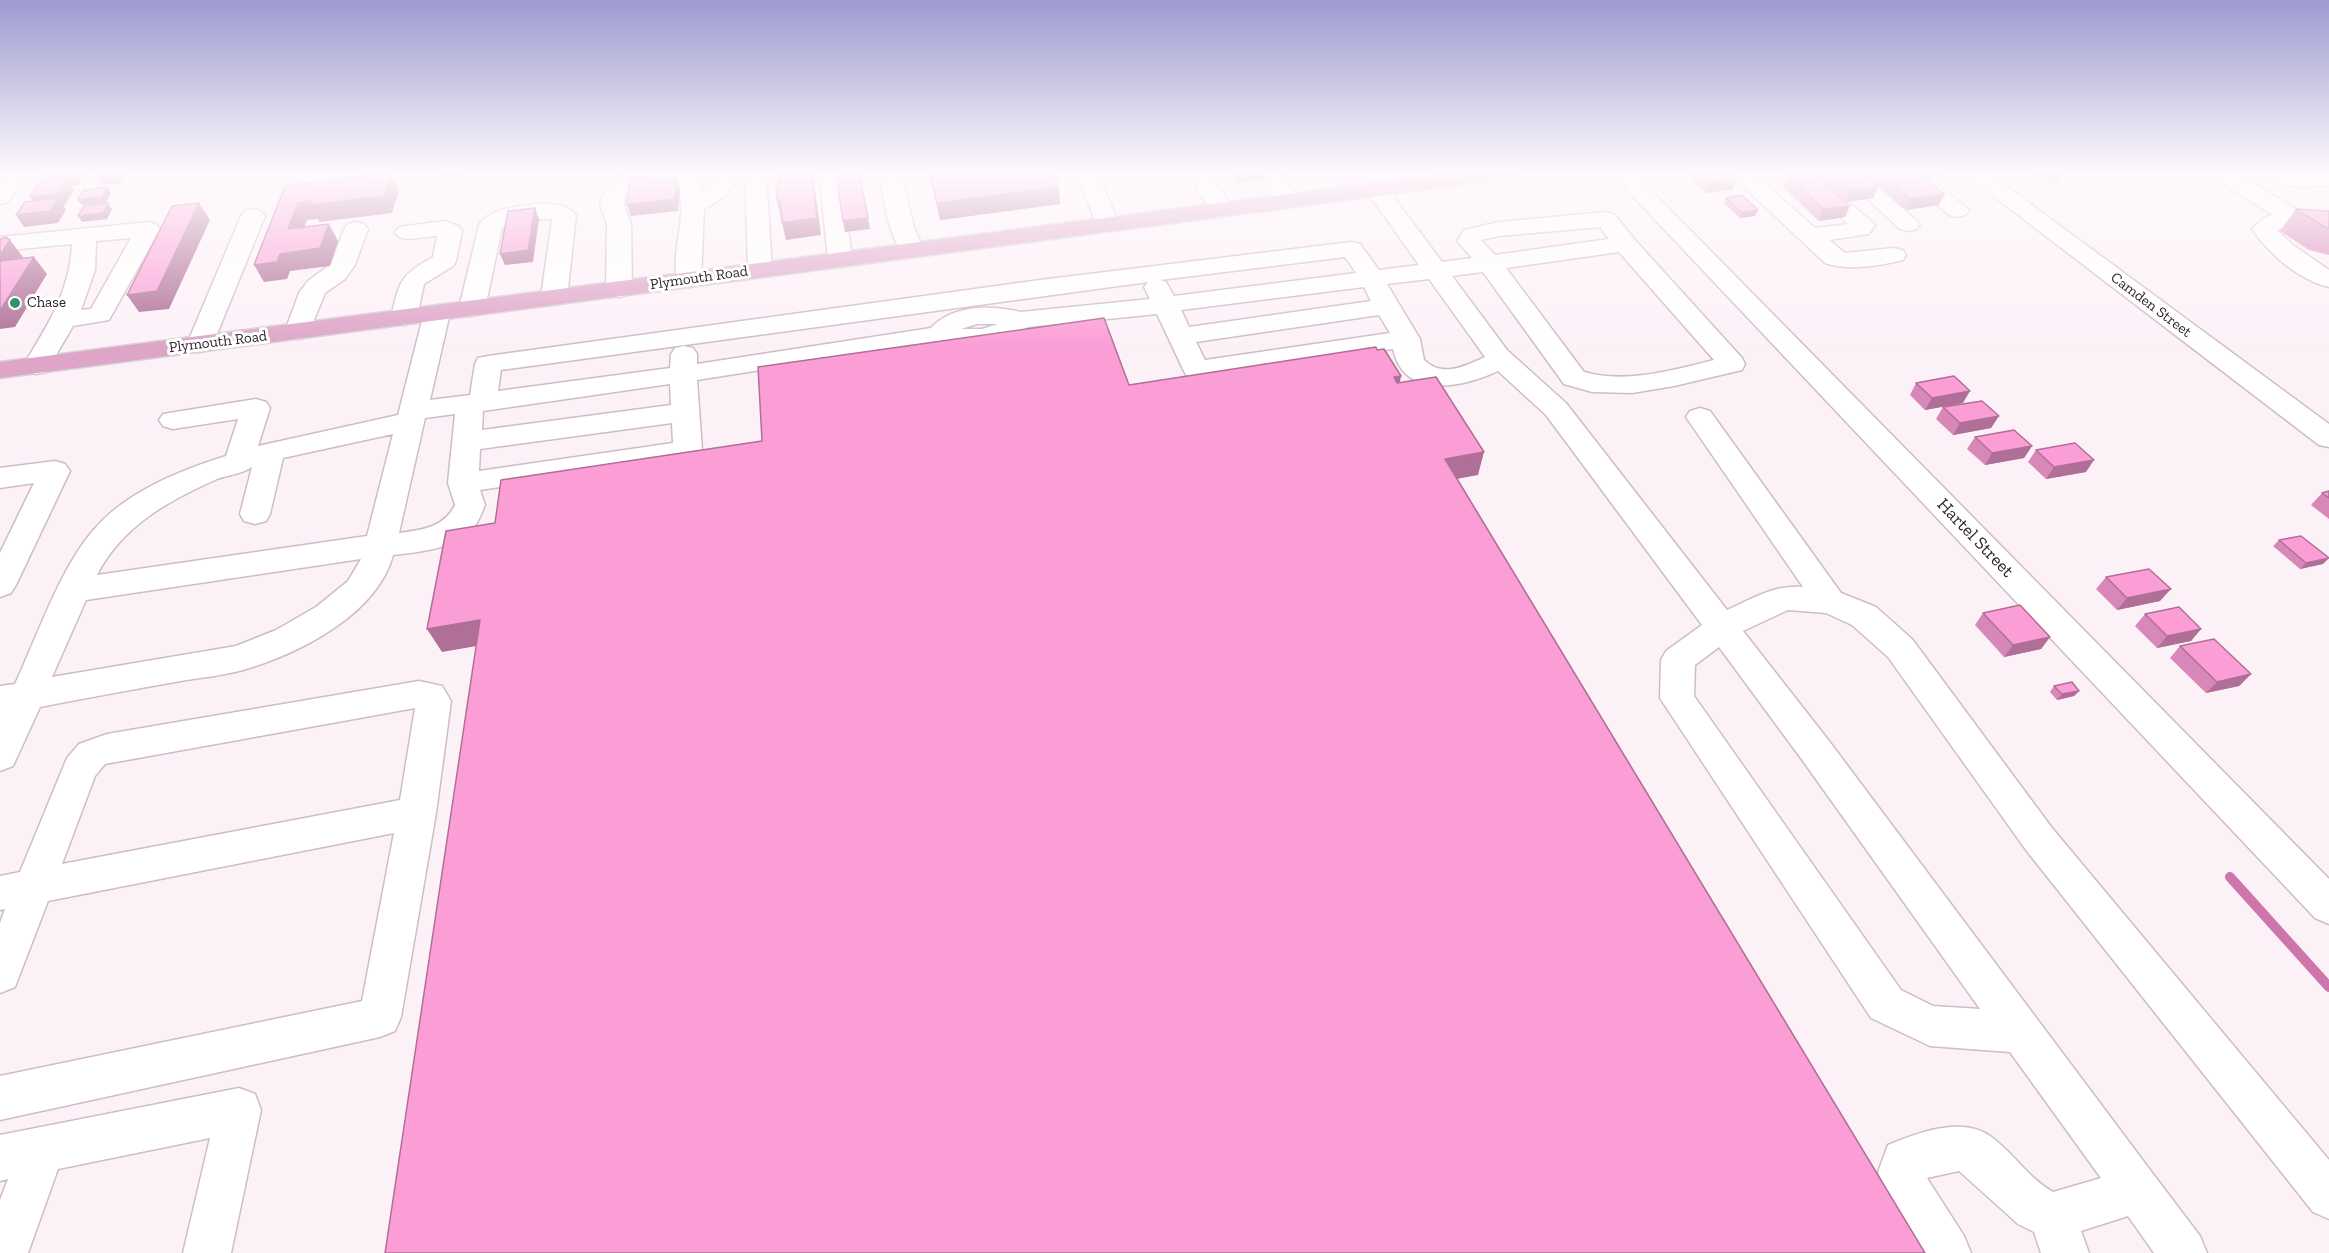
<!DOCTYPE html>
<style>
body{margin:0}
canvas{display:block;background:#fdf1f8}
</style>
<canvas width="2329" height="1253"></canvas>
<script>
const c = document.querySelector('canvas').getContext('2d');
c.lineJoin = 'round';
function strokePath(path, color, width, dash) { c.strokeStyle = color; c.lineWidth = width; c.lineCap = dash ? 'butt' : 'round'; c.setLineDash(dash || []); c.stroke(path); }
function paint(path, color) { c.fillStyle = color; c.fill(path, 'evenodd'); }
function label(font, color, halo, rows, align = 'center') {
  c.font = font + ' "Zilla Slab",serif'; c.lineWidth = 6; c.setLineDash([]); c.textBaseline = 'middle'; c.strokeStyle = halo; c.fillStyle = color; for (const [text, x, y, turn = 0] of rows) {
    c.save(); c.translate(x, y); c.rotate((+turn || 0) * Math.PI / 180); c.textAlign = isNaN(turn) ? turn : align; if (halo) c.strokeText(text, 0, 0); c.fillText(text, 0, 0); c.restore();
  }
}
strokePath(new Path2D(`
 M 2230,877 L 2329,987`), '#ce75ac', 10);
const minor = new Path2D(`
 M 6,172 L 28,172 L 8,202 L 0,204 L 0,180 Z
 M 658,172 L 698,172 L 702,192 L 712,183 L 715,172 L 737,172 C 735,191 720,201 704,209 L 701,280 L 698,285 L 689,287 L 680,285 C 670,270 680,234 681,216 C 682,205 679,194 678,183 L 632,188 L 625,195 L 624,205 L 631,224 L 632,289 L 628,294 L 619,297 L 610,294 L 606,289 L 607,224 L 600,205 L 603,194 L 617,177 Z
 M 745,172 L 765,172 L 766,174 L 772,270 L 769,275 L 760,277 L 751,275 L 748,270 Z
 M 819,172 L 841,172 L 852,260 L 849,265 L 840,267 L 831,265 L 828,260 Z
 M 879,172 L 901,172 L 914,228 L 924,250 L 921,255 L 912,257 L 903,255 C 887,231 884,200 879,172 Z
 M 1075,172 L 1097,172 L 1119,224 L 1115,229 L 1107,231 L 1099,229 Z
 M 1127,172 L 1210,172 L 1233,210 L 1229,215 L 1221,217 L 1213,215 L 1191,179 C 1173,178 1140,191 1127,172 Z
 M 1258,172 L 1280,172 L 1299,201 L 1295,206 L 1287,208 L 1279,206 Z
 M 1610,172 L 1633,172 L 2329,879 L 2329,924 L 2315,918 Z
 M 1728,172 L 1752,172 L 1815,228 L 1848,224 L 1805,185 L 1790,177 L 1787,172 L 1814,172 L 1875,225 L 1869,234 L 1829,240 L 1845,253 L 1894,248 L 1903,250 L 1906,255 L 1903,260 C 1878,266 1849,271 1825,263 Z
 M 1838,172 L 1862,172 L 1920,224 L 1916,229 L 1908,231 L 1900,229 Z
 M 1898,172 L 1923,172 L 1969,210 L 1965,215 L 1957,217 L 1949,215 Z
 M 1962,172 L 1987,172 L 2329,424 L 2329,447 L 2319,445 Z
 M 2209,172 L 2235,172 L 2301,212 L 2305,217 L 2301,222 L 2277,230 L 2293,245 L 2329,270 L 2329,287 C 2299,280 2269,254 2252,229 L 2265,217 L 2273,215 L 2212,177 Z
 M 2261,172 L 2292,172 L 2298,174 L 2329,172 L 2329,185 C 2309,187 2274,191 2261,172 Z
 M 1376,182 L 1384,184 L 1442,262 L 1472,258 L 1457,241 L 1464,230 L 1499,222 L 1606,212 L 1614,214 L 1634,239 L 1742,358 L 1745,364 L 1742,370 L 1674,386 L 1632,393 L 1592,392 L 1564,384 L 1483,272 L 1452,276 L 1507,350 L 1566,403 L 1727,610 C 1755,598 1772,585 1803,587 L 1686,417 L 1690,411 L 1700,408 L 1710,411 L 1841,593 L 1876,607 L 1912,639 L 2052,828 L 2329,1160 L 2329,1219 L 2313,1212 L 2026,850 L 1888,657 L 1852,625 L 1826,613 L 1788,610 L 1743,631 L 1829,741 L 2153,1174 L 2200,1236 L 2207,1253 L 2154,1253 L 2128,1216 L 2081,1231 L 2089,1253 L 2041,1253 L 2034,1232 L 2018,1224 L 1959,1171 L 1927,1178 L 1964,1236 L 1971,1253 L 1920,1253 L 1892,1207 L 1878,1172 L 1888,1145 C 1917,1133 1961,1116 1990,1136 C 2013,1152 2028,1178 2053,1192 L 2101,1178 L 2010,1052 L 1930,1046 L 1871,1018 L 1660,698 L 1661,660 L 1666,651 L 1702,625 L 1546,415 L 1498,371 C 1464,387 1404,401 1393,349 L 1196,377 L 1186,375 L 1183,369 L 1157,314 L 1028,327 L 1012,337 L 982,344 L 939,342 L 697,380 L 702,450 L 698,457 L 480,490 L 485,505 C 482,512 479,521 474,527 C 456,549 420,552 393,555 C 377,615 298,654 243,670 C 221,676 197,678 175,682 C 130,690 85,698 40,707 L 13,766 L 0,771 L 0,686 L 15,684 C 38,635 61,564 98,525 C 131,490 181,470 226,456 L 238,419 L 173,429 L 163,426 L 159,420 L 163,414 L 256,399 L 266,402 L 270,408 L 258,446 L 398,415 L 424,313 L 428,308 L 437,305 L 446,308 L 450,313 L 430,400 L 470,395 L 475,364 L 478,358 L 488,356 L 1040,280 L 1351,242 L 1360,244 L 1379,270 L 1419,265 L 1365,189 L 1368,184 ZM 1600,227 L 1609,239 L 1495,255 L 1481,240 L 1499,236 ZM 1619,252 L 1714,360 C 1673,370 1626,384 1584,372 L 1506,268 ZM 1345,257 L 1356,273 L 1174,296 L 1166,282 L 1160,280 ZM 1429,279 L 1485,357 C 1465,366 1443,378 1424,360 L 1420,339 L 1387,284 ZM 1148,282 L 1144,287 L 1150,299 L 1021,312 C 992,305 953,304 931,328 L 697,364 L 697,354 L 693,348 L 684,346 L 675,348 L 671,354 L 670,368 L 498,391 L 501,370 ZM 1364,287 L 1371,301 L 1189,327 L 1181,310 ZM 1379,315 L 1390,333 L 1205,360 L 1196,342 ZM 977,324 L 998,324 L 982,329 L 961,329 ZM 670,384 L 671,405 L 482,430 L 483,411 ZM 455,414 L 448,483 L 455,505 C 444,528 421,530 399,533 L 425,418 ZM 672,423 L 673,443 L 479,471 L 480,449 ZM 393,434 L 367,536 L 97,575 C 122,526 168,501 217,479 C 228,475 242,474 252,467 L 240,514 L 244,521 L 255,524 L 266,521 L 270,514 L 283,458 ZM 361,559 L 348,581 L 316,607 L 276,630 L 236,646 L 52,677 L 86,600 ZM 1719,647 L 1803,761 L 1980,1009 L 1933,1006 L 1901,990 L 1694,696 L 1695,665 Z
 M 526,205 C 541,204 566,201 576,215 L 567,297 L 563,302 L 554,305 L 545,302 L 541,297 L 552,219 L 516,221 L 502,228 L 485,308 L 481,313 L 472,316 L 463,313 L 459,308 L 479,225 C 489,210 510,208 526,205 Z
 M 253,209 L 261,211 L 265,216 L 213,344 L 209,350 L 200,352 L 191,350 L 187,344 L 241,216 L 245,211 Z
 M 444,221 L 458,226 L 462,231 L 456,261 L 453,266 L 424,284 L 417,317 L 413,322 L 404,325 L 395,322 L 391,317 C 400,281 399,276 433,257 L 437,236 L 407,239 L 399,237 L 395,232 L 399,227 Z
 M 148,222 L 156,224 L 160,229 L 109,320 L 73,326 L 46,372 L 36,374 L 26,372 L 23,366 C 47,326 70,292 72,244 L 0,251 L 0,237 ZM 131,238 L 91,309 L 81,310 L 95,270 L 96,241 Z
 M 356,222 L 364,224 L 368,229 L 355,265 L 345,279 L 325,293 L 307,337 L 298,339 L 289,337 L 285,331 L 299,293 L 308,281 L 331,264 L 344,229 L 348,224 Z
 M 55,461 L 65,464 L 70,471 L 16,585 L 11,593 L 0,597 L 0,553 L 34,483 L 0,488 L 0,468 Z
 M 419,681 L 442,686 L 451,701 L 436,813 L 401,1017 L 395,1031 L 380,1037 L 0,1120 L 0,1076 L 362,1001 L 394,833 L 48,901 L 15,987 L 0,993 L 0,923 L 5,909 L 0,910 L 0,876 L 20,872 L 67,758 L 79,744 L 107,734 ZM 415,708 L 400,800 L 62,864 L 95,776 L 105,764 Z
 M 239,1088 L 255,1094 L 261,1110 L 231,1253 L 183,1253 L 210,1138 L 58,1169 L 28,1253 L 0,1253 L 0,1200 L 8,1179 L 0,1181 L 0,1135 Z`);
const major = new Path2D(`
 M 1457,172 L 1517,172 L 1514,177 L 1506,179 L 0,378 L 0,362 Z`);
strokePath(minor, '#cfbcc6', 3);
strokePath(major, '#d5d3d4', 3);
paint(minor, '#fff');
paint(major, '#dea5c8');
paint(new Path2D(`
 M 928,172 L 1053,172 L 1060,204 L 940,220 Z
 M 1229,172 L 1265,172 L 1266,173 L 1265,179 L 1235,183 Z
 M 1686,172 L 1730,172 L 1737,178 L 1733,189 L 1705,193 L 1685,174 Z
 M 1814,172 L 1860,172 L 1865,176 L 1867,172 L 1917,172 L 1939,205 L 1906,210 L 1878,187 L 1873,198 L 1846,202 L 1845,217 L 1819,221 L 1783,187 L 1788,175 L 1813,174 Z
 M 1919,172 L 1956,172 L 1955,174 L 1927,178 Z
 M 2030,172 L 2063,172 L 2056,184 L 2037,180 L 2038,176 L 2029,174 Z
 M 1726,198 L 1755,216 L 1740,218 L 1724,203 Z
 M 2296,209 L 2329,211 L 2329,255 L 2309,250 L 2280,231 Z
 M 1916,383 L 1963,403 L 1925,410 L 1910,395 Z
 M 1943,407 L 1999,416 L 1991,428 L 1953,435 L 1936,419 Z
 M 1975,437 L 2032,446 L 2024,458 L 1985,465 L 1967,449 Z
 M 2036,450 L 2086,472 L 2046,479 L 2028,462 Z
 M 2329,491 L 2329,519 L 2311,505 L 2322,493 Z
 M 2279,540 L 2323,564 L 2300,569 L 2273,546 Z
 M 2106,577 L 2160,601 L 2117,610 L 2096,589 Z
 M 1983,613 L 2050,637 L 2041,649 L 2004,657 L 1975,625 Z
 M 2145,614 L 2201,629 L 2191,641 L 2157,648 L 2135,626 Z
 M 2180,646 L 2251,674 L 2239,686 L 2206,693 L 2170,658 Z
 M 2054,686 L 2079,691 L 2074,696 L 2057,700 L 2050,692 Z`), '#d888b8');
paint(new Path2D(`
 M 71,172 L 86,172 L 78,185 L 71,186 L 74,190 L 65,205 L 63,205 L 66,210 L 58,223 L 24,227 L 16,215 L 38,208 L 30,197 L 52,188 L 44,177 Z
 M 121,172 L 125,177 L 122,183 L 103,185 L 99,179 Z
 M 461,172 L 466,172 L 464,177 L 445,179 L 442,174 Z
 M 811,172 L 815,188 L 821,235 L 786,240 L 782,223 Z
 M 1280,172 L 1312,172 L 1280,176 Z
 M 1930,172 L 1956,172 L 1955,174 L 1927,178 Z
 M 391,173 L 399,190 L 392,213 L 319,222 L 318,219 L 307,220 L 298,246 L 288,229 L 298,203 Z
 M 1266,173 L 1265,179 L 1235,183 L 1235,177 Z
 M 676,178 L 680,189 L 678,211 L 631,216 L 627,205 Z
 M 1737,178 L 1733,189 L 1705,193 L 1709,182 Z
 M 861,183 L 870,229 L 845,232 L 843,221 Z
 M 107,187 L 111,193 L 106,203 L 82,205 L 78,200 Z
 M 1059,187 L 1060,204 L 940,220 L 937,203 Z
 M 1878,187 L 1873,198 L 1846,202 L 1851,191 Z
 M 1945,194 L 1939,205 L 1906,210 L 1911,199 Z
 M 777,200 L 780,200 L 784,217 L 781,217 Z
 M 108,203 L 112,209 L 107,219 L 82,222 L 78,216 Z
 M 199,203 L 210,220 L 169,309 L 139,312 L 127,295 Z
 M 1850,206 L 1845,217 L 1819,221 L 1823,209 Z
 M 535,208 L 539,219 L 533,262 L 505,265 L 500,254 Z
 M 1758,210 L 1755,216 L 1740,218 L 1742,213 Z
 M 329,224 L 338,241 L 330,266 L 290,271 L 287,279 L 264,282 L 254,265 L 280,254 Z
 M 10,240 L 23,257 L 9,279 L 0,267 L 0,255 Z
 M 34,257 L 47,274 L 15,327 L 0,329 L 0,309 Z
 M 1401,376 L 1397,399 L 1394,377 Z
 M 1970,391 L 1963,403 L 1925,410 L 1932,398 Z
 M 1999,416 L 1991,428 L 1953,435 L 1960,423 Z
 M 2032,446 L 2024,458 L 1985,465 L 1992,453 Z
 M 1484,452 L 1478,475 L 1440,482 L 1445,459 Z
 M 2094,460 L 2086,472 L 2046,479 L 2054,467 Z
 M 2329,558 L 2323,564 L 2300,569 L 2306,563 Z
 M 2171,589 L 2160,601 L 2117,610 L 2127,598 Z
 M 480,620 L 494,643 L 442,652 L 427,629 Z
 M 2201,629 L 2191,641 L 2157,648 L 2167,636 Z
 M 2050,637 L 2041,649 L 2004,657 L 2013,645 Z
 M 2251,674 L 2239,686 L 2206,693 L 2217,682 Z
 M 2079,691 L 2074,696 L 2057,700 L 2062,694 Z`), '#b06f96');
const building = new Path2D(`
 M 47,172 L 71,172 L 70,174 L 44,177 Z
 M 116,172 L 121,172 L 118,177 L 99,179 L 103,173 Z
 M 443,172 L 461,172 L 442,174 Z
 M 811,172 L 817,218 L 782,223 L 780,200 L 777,200 L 776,187 L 779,186 L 778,175 Z
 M 859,172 L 868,218 L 843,221 L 836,174 Z
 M 930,172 L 1053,172 L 1059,187 L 937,203 Z
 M 1232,172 L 1265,172 L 1266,173 L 1235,177 Z
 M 1699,172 L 1730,172 L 1737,178 L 1709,182 Z
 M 1811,172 L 1850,206 L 1823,209 L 1788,175 Z
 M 1828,172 L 1860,172 L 1878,187 L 1851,191 Z
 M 1878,172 L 1917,172 L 1945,194 L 1911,199 Z
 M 391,173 L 384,196 L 310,205 L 311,201 L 298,203 L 288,229 L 329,224 L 320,248 L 280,254 L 277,262 L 254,265 L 285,186 Z
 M 652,176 L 652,181 L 676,178 L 675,199 L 627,205 L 630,178 Z
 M 66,179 L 57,194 L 30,197 L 40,182 Z
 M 107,187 L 102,197 L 78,200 L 83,190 Z
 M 1742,195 L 1758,210 L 1742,213 L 1726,198 Z
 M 58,198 L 50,211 L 16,215 L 25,202 Z
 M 108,203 L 103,213 L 78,216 L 84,206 Z
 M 199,203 L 157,291 L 127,295 L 172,206 Z
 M 535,208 L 528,250 L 500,254 L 508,211 Z
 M 2296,209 L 2329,211 L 2329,228 L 2326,228 Z
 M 6,237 L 10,240 L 0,255 L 0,239 Z
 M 34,257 L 1,309 L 0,309 L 0,261 Z
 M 1104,318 L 1129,385 L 1376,347 L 1377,350 L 1384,349 L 1401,376 L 1394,377 L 1397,383 L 1436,377 L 1484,452 L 1445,459 L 1925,1253 L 385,1253 L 480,620 L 427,629 L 446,531 L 495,523 L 501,480 L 762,441 L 758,367 Z
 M 1954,376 L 1970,391 L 1932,398 L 1916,383 Z
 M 1982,401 L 1999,416 L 1960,423 L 1943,407 Z
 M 2014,430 L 2032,446 L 1992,453 L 1975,437 Z
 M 2075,443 L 2094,460 L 2054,467 L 2036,450 Z
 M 2329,491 L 2329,498 L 2322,493 Z
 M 2301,536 L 2329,558 L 2306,563 L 2279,540 Z
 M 2149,569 L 2171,589 L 2127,598 L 2106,577 Z
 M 2020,605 L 2050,637 L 2013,645 L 1983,613 Z
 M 2179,607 L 2201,629 L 2167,636 L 2145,614 Z
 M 2214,639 L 2251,674 L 2217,682 L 2180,646 Z
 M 2072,682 L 2079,691 L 2062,694 L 2054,686 Z`);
paint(building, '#fb9ed6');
strokePath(building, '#b06f96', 1.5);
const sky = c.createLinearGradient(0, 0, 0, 347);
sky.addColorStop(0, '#9d9bd0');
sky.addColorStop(0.5, '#fef9fc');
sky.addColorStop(1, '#fef9fc00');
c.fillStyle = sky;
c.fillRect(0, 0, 2329, 347);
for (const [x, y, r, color] of [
 [15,303,6,"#32936d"]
]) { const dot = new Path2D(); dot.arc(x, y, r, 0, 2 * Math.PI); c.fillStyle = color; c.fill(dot); strokePath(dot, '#fff', 2); }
label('15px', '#2d252a', '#fff', [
 ["Plymouth Road",699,278,-8],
 ["Camden Street",2151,305,37],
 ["Plymouth Road",218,342,-7]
]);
label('15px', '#2d252a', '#fff', [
 ["Chase",27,303]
], 'left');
label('18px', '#2d252a', '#fff', [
 ["Hartel Street",1975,538,46]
]);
</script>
